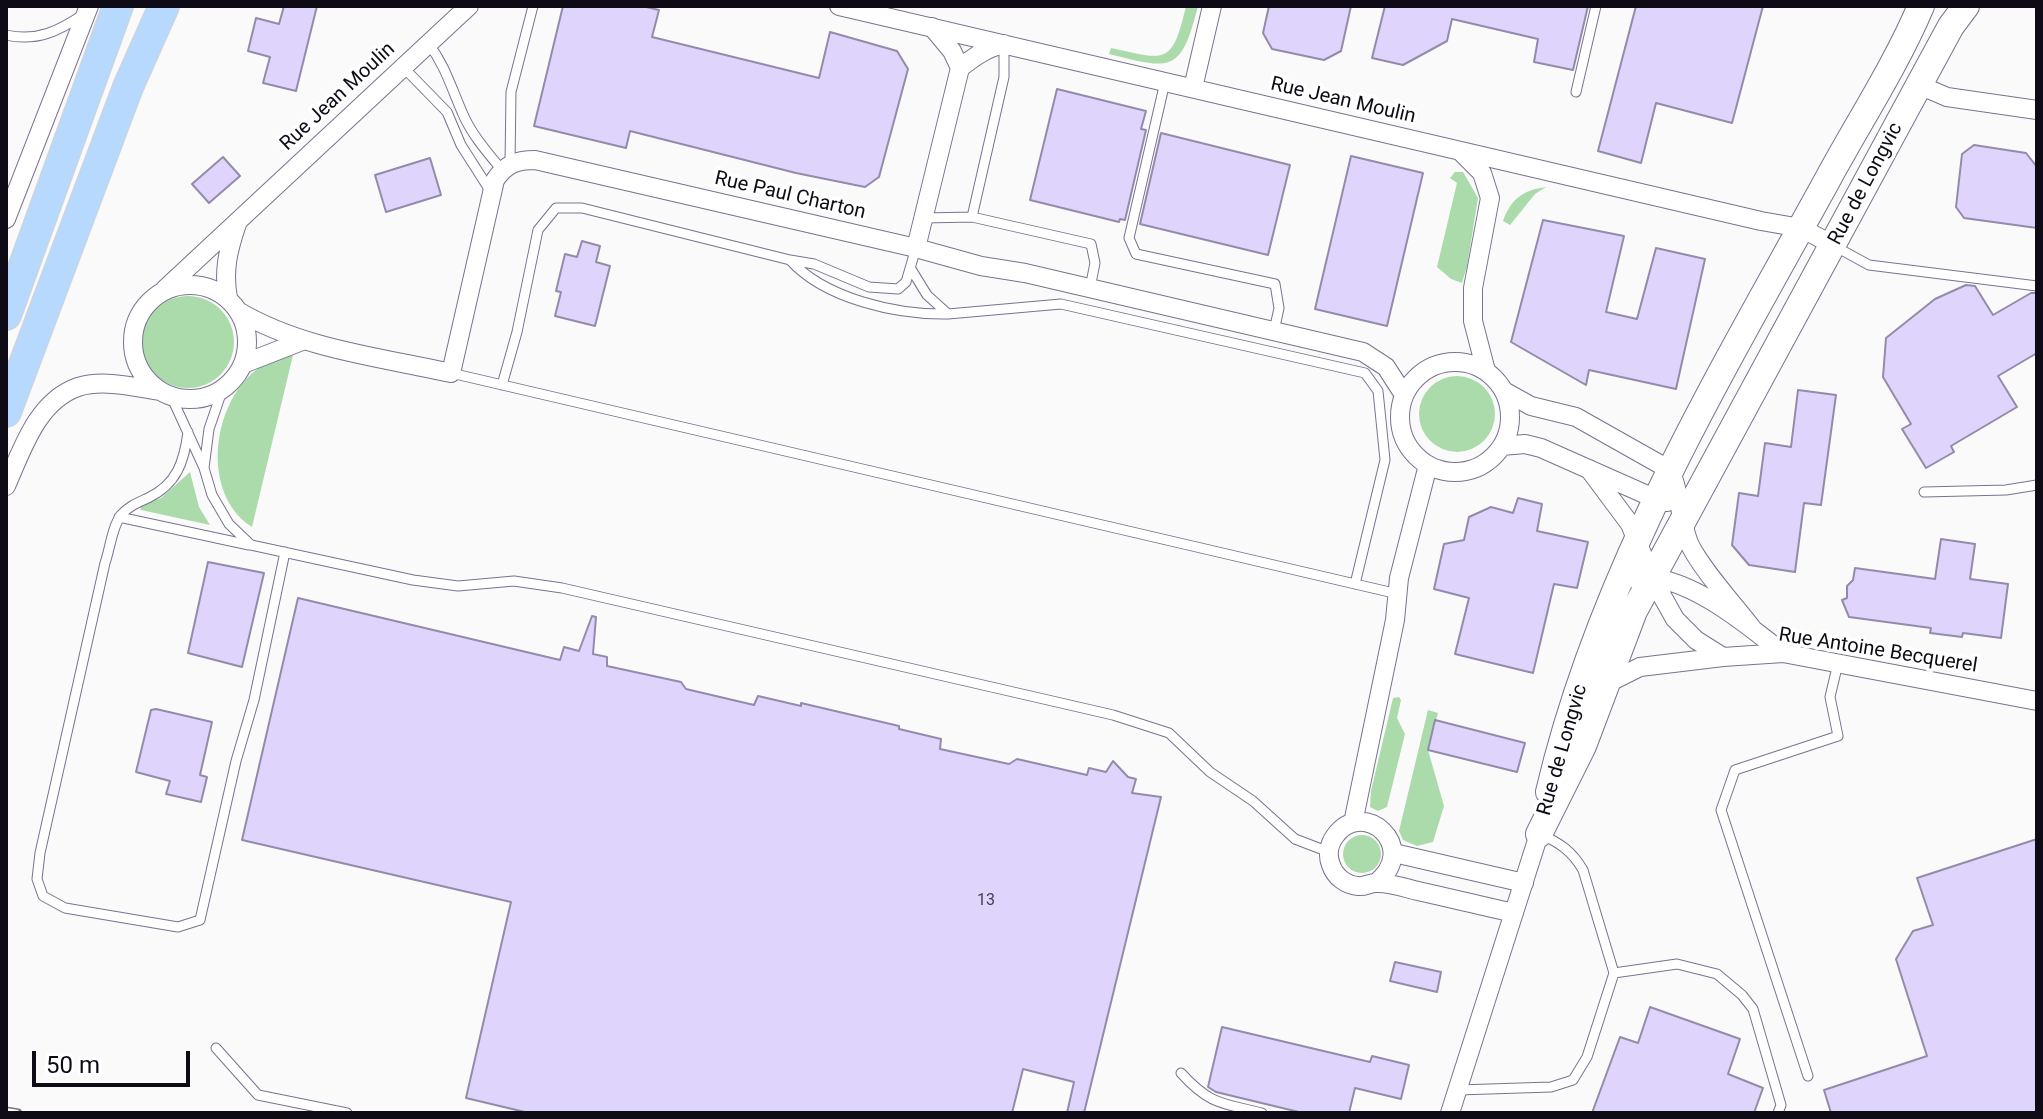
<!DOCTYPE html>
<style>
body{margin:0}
#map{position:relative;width:2043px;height:1119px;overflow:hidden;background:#fafafa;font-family:Roboto,sans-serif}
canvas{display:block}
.frame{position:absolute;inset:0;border:8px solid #0e0b16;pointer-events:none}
.scale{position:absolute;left:32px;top:1051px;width:158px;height:36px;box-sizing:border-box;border:4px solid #0e0b16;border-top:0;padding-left:10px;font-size:24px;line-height:28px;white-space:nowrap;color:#0e0b16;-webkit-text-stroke:6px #fff;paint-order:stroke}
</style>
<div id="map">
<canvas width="2043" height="1119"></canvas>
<div class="frame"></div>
<div class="scale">50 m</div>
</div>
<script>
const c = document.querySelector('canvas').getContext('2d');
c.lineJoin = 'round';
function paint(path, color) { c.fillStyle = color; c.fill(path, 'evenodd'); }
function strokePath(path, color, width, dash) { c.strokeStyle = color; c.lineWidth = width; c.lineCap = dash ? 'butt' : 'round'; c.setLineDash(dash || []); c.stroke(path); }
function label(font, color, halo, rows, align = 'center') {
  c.font = font + ' Roboto,sans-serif'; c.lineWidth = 7; c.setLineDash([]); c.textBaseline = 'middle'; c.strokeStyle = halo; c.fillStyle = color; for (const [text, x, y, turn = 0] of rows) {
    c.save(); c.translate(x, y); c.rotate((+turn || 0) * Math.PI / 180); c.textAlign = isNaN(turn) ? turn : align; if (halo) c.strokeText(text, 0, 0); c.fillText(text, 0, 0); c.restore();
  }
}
paint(new Path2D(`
 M 1186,6 L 1198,6 C 1181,73 1172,70 1109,54 L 1111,48 C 1166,60 1172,66 1186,6 Z
 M 1455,172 L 1463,172 L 1478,198 L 1467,266 L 1462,283 L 1451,279 L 1437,267 L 1457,183 L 1450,178 Z
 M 1546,187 L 1535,194 L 1510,225 L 1503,221 C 1511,199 1523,190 1546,187 Z
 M142 342a46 46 0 1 1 92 0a46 46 0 1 1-92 0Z
 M 293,355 L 252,527 C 189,487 219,361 293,355 Z
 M1419 414a38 38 0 1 1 76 0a38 38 0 1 1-76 0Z
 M 190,472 L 199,507 L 210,525 L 141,510 L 140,506 L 161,498 Z
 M 1399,697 L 1401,700 L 1397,718 L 1405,734 L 1387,807 L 1378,811 L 1370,807 L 1371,791 L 1393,698 Z
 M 1428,710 L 1438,713 L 1428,750 L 1444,806 L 1433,842 L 1417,846 L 1403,840 L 1399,831 Z
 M1343 854a19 19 0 1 1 38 0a19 19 0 1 1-38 0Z`), '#abdbab');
const building = new Path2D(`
 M 284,6 L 317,6 L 296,91 L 263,83 L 270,57 L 248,51 L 256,18 L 279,24 Z
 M 563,6 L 642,6 L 659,10 L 652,37 L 819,78 L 830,32 L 897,51 L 908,69 L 879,177 L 865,187 L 796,173 L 630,131 L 626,148 L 534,126 Z
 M 1269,6 L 1351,6 L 1341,51 L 1324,60 L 1272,49 L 1263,33 Z
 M 1385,6 L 1588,6 L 1573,70 L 1534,62 L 1538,39 L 1452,19 L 1447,41 L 1403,65 L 1372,58 Z
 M 1636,6 L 1763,6 L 1732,123 L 1656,103 L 1641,163 L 1598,151 Z
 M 1057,89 L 1146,111 L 1141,129 L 1146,130 L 1125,220 L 1120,219 L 1119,222 L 1030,200 Z
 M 1161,133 L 1290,165 L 1268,255 L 1140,224 Z
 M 1974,145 L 2026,153 L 2037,167 L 2037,228 L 1964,218 L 1956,207 L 1962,154 Z
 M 1351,156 L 1423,173 L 1387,326 L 1315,309 Z
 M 223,157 L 240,176 L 209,203 L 192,184 Z
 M 430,158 L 441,195 L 386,212 L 375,175 Z
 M 1543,220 L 1624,236 L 1606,312 L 1637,319 L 1656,248 L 1705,259 L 1676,389 L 1589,370 L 1586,385 L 1511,342 Z
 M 582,241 L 600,246 L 596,262 L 610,266 L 595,326 L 555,316 L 561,292 L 556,291 L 565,254 L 577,257 Z
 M 1966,285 L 1975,286 L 1993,315 L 2031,293 L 2037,293 L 2037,353 L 1998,376 L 2017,407 L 1951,446 L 1954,452 L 1926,468 L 1902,429 L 1911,424 L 1883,377 L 1886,338 L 1935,299 Z
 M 1798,390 L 1836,395 L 1821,505 L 1804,503 L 1795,572 L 1749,565 L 1732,545 L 1739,493 L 1758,496 L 1765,443 L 1791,447 Z
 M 1518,498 L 1542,504 L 1537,531 L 1588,542 L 1577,588 L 1554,584 L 1533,673 L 1455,654 L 1469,598 L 1434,589 L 1444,544 L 1464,540 L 1469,517 L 1491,507 L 1513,513 Z
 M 1941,539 L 1975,544 L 1970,579 L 2008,584 L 2001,638 L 1963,633 L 1962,637 L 1930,633 L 1931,628 L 1849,617 L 1842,600 L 1847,598 L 1847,586 L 1853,580 L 1855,568 L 1935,579 Z
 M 208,562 L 264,573 L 242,667 L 188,653 Z
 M 298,598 L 560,660 L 564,647 L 579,651 L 592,616 L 596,617 L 593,654 L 607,657 L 607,666 L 681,682 L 686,689 L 754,705 L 758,696 L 801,706 L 801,703 L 899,726 L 899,729 L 941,739 L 940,749 L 1009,764 L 1017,759 L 1087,775 L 1089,768 L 1106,772 L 1113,761 L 1128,777 L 1136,779 L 1132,793 L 1161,797 L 1084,1113 L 1067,1113 L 1074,1082 L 1023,1069 L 1012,1113 L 529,1113 L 466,1098 L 511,902 L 242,840 Z
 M 156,709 L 212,722 L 200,775 L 207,777 L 201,802 L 166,794 L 170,781 L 136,772 L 151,710 Z
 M 1435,720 L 1525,743 L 1517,772 L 1428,750 Z
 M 2037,839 L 2037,1113 L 1831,1113 L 1824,1090 L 1927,1056 L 1896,959 L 1913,931 L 1933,925 L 1917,878 Z
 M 1395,962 L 1441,972 L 1437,992 L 1390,981 Z
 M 1650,1007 L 1740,1039 L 1728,1074 L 1763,1088 L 1754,1113 L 1592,1113 L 1620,1037 L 1638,1043 Z
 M 1222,1027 L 1370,1062 L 1372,1056 L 1409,1065 L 1401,1099 L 1355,1088 L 1349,1113 L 1303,1113 L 1216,1092 L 1208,1087 Z`);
paint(building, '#dfd5fc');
strokePath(building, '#948baa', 2);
const lane = new Path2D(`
 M 6,35 C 37,42 59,31 84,14
 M 428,43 C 445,65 451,87 462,112 C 471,134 487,152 502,170
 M 1004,44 L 1004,77 L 972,217 L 1091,244 L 1095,263 L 1090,288
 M 403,67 L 447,112 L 461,145 L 491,192
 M 1165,82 L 1129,238 L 1136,254 L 1275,284 L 1279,308 L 1274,331
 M 1576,92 L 1596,6
 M 510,164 L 511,92 L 533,6
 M 924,218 L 972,217
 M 1836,247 L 1869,265 L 2037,286
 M 790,260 C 825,299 897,315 948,314
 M 911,269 L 927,295 L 948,314 L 1061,304 L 1365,373 L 1378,391 L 1385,460 L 1355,584
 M 451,373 L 1398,594
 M 502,385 L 517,332 L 538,230 L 556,208 L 582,208 L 790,260 L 814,264 L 869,287 L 898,289 L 906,282 L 916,248
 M 171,396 L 204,468 L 212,495 L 229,524 L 251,545 L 413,580 L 458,586 L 514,581 L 562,588 L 1113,715 L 1169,733 L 1210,772 L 1253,801 L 1295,839 L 1329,852
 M 188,432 C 184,462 177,484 148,498 C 137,503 129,506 121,515 C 112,527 110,549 105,563 L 40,853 L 37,879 L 43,896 L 65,908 L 178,927 L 200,920 L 236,761 L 254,700 L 285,552
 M 204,468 L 209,429 L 223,388
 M 1924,492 L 2006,490 L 2037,485
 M 119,517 L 249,545
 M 1614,973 L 1677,964 L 1717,974 L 1742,995 L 1753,1009 L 1781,1105 L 1778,1113
 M 216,1048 L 258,1095 L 347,1113
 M 1181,1073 C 1210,1105 1222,1103 1262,1113
 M 1808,1076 L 1721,810 L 1735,770 L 1838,736 L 1830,697 L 1838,663
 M 1458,1090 L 1551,1087 L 1573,1080 L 1587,1057 L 1614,973 L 1583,870 C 1572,851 1560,843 1540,834`);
const street = new Path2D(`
 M 839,6 L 1761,221 L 1801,228 L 1833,245
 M 960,68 C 974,57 986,48 1004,44
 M 1919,85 L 1947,97 L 2037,110
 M 1193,88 L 1212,6
 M 1460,151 L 1482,173 L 1490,198 L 1473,288 L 1473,321 L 1486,371
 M 6,219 L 89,6
 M 916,248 L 960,68 L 952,51 L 932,27
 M133 342a57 57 0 1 1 114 0a57 57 0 1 1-114 0Z
 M 165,289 L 469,6
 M 228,298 C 223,271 228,250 237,224
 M 238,311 C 302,349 379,357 451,373 L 495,180 C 506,164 516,160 535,160 L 916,248 L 981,266 L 1025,273 L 1363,352 L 1386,367 L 1404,395
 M1400 417a55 55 0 1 1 110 0a55 55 0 1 1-110 0Z
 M 243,364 L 302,341
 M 1504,391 L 1531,406 L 1576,417 L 1670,470 C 1681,493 1679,519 1689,543 C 1699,566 1735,606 1752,628
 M 1502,446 L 1525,444 L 1541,448 L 1656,499 L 1667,502
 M 1589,469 L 1630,524 L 1652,578 L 1675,619 L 1696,640 L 1723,657 L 1783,653 L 2037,701
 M 6,486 C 22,450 37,401 78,387 C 103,379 135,387 160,391
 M 1620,579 C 1630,578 1641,577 1652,578 C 1696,582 1749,626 1783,653
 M 1604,685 L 1640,667 L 1723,657
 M 1353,823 L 1395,620 L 1399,578 L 1428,465
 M 1394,853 L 1524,883
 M 1376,883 C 1421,847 1363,797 1335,836 C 1329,844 1327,855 1331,865 C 1335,877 1346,885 1358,886 C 1365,887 1369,883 1376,883 C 1389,882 1405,888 1418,891 C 1450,898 1482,906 1514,913
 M 1450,1113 L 1539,834`);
const secondary = new Path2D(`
 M 1549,792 C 1601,570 1721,374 1829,177 C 1860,120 1896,65 1921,6
 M 1539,834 L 1583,746 L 1634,611 L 1919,85 L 1951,26 L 1966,6`);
const primary = new Path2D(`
 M 6,315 L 118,6
 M 6,412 L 128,87 L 164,6`);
strokePath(lane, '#7a7290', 11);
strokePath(street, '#7a7290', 20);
strokePath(secondary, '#7a7290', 28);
strokePath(primary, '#d4d3d5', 32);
strokePath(lane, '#fff', 9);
strokePath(street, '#fff', 18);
strokePath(secondary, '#fff', 26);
strokePath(primary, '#b6d9fd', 30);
const rail = new Path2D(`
 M 6,1111 L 18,1113`);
strokePath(rail, '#757379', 9);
strokePath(rail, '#fff', 6, [18]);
label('16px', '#423e50', null, [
 ["13",986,901]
]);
label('20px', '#0e0b16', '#fff', [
 ["Rue Jean Moulin",338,97,-43],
 ["Rue Jean Moulin",1343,101,13],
 ["Rue de Longvic",1866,184,-62],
 ["Rue Paul Charton",790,196,13],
 ["Rue Antoine Becquerel",1878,651,9],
 ["Rue de Longvic",1563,750,-74]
]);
</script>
